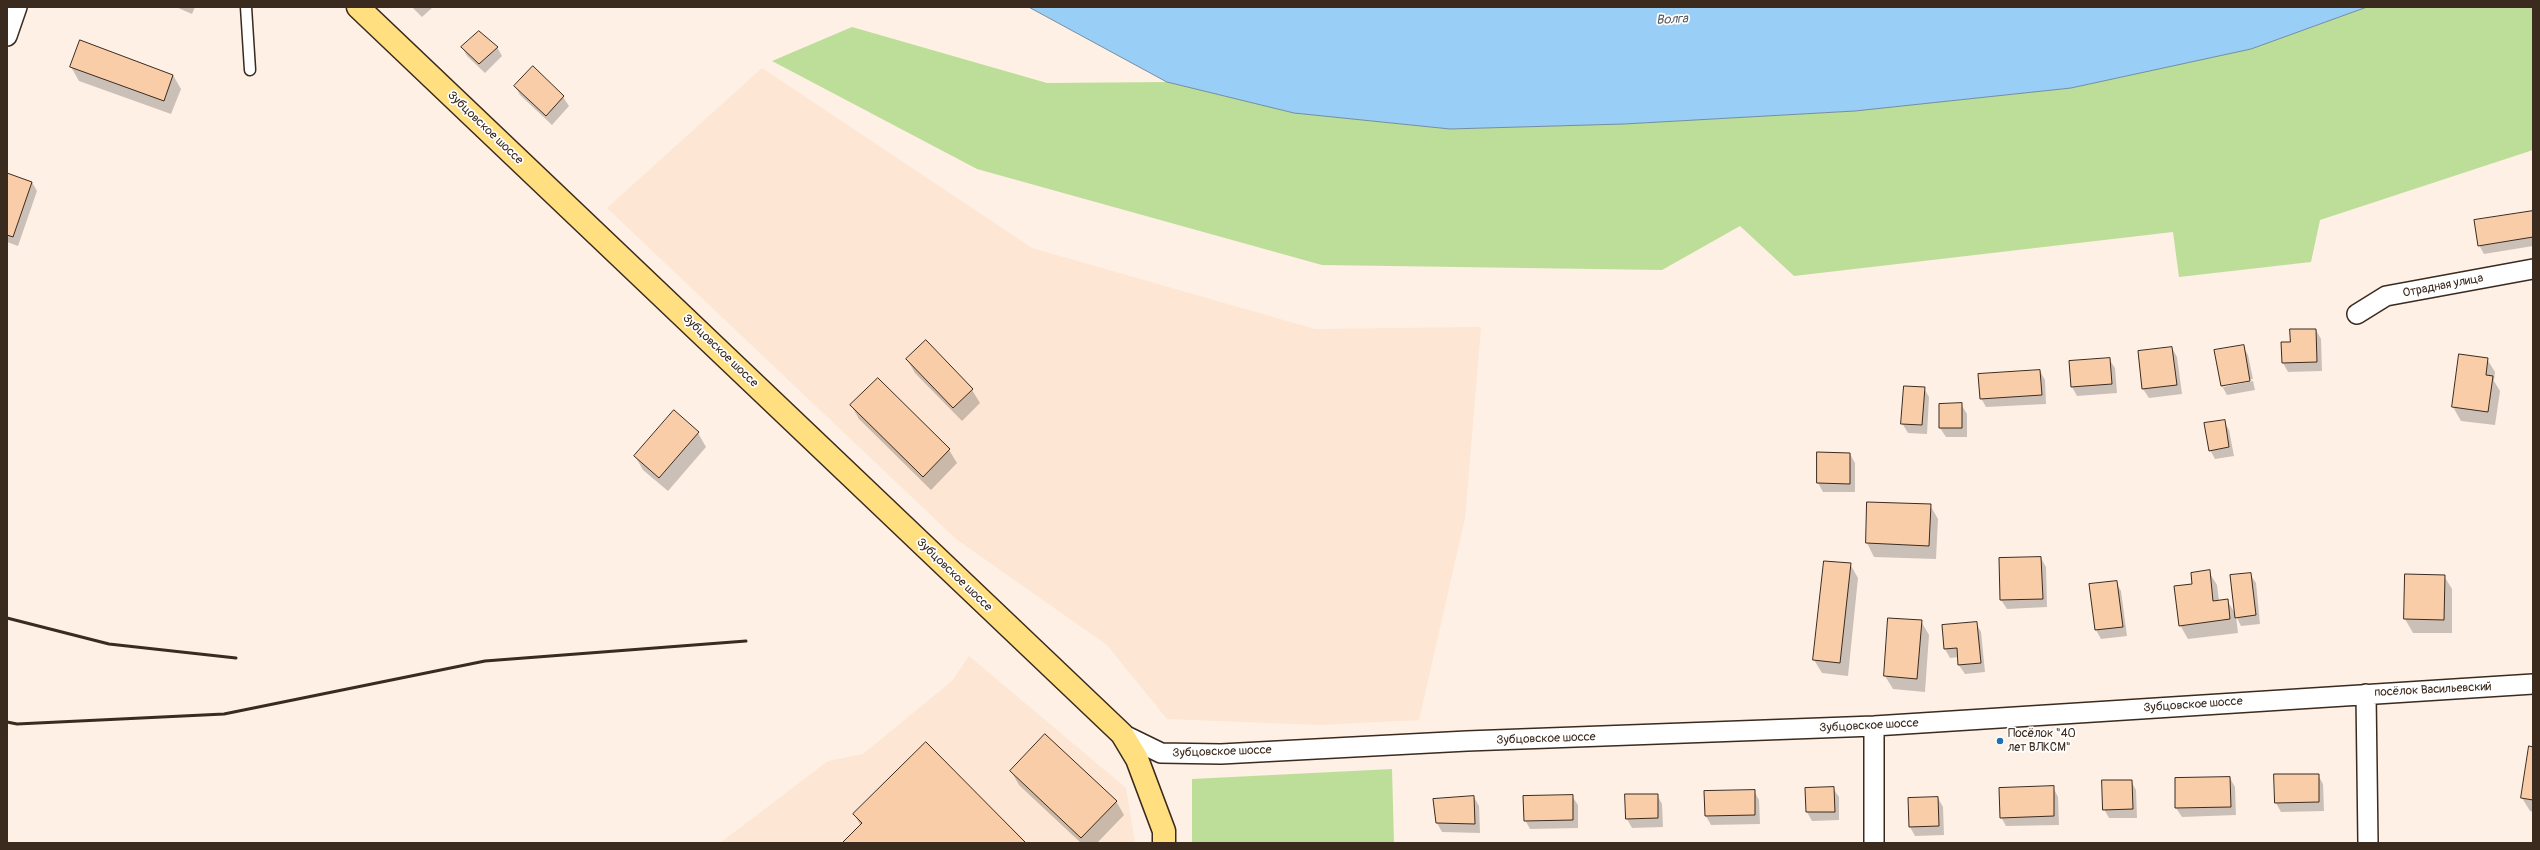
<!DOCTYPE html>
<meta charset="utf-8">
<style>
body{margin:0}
#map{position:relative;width:2540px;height:850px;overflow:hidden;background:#fef0e5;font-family:Pangolin,sans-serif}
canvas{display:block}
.frame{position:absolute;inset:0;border:8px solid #3b2a1e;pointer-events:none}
</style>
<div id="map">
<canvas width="2540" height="850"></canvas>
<div class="frame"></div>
</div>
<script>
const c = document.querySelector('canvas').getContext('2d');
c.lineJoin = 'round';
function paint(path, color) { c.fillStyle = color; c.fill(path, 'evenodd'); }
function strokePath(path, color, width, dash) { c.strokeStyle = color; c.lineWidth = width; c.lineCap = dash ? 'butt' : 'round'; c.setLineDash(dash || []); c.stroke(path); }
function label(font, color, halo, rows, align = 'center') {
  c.font = font + ' Pangolin,sans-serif'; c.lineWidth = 3.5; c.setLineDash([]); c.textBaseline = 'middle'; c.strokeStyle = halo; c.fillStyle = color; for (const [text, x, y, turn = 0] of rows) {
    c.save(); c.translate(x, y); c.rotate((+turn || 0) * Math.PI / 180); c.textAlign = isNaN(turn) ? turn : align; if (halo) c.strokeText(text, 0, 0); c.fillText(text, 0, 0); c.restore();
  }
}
paint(new Path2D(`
 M 762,68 L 1032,248 L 1315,329 L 1481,327 L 1465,518 L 1419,720 L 1319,725 L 1167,719 L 1107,645 L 956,539 L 607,208 Z
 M 969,656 L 1126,788 L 1135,843 L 720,843 L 828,761 L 863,754 L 952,681 Z`), '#fde6d3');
paint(new Path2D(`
 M 2367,7 L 2533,7 L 2533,150 L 2320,220 L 2311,262 L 2179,277 L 2173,232 L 1794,276 L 1740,226 L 1662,270 L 1322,265 L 977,169 L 772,61 L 852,27 L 1047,83 L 1167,82 L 1294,113 L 1450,129 L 1624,124 L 1855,111 L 2071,88 L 2251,49 Z
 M 1392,769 L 1394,843 L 1192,843 L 1192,779 Z`), '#bdde98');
const water = new Path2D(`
 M 1029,7 L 2367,7 L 2251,49 L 2071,88 L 1855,111 L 1624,124 L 1450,129 L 1294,113 L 1167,82 Z`);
paint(water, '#99cef7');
strokePath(water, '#738ca0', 1);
paint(new Path2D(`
 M 176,7 L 195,7 L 192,14 Z
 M 412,7 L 433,7 L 422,17 Z
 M 462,47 L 497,47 L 502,56 L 485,73 L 467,56 Z
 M 71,67 L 173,75 L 181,89 L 171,114 L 79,81 Z
 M 533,68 L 563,97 L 569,106 L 552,125 L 520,95 L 515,86 Z
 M 7,174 L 32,182 L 37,191 L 18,246 L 7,242 Z
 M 2533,212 L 2533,246 L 2484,254 L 2479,245 Z
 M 2316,330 L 2321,339 L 2322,371 L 2288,372 L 2283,363 L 2291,343 Z
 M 2243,346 L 2248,355 L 2253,379 L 2223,385 L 2223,387 L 2253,381 L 2255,390 L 2227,395 L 2222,386 Z
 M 2172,348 L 2177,357 L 2182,394 L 2149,398 L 2143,389 L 2139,351 Z
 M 907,359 L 972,390 L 980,403 L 962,421 L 915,373 Z
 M 2109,359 L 2115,368 L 2117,393 L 2077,396 L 2072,387 Z
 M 2487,359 L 2495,372 L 2494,381 L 2500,391 L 2495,425 L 2461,421 L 2453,407 Z
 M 2040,371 L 2045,380 L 2046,404 L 1986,407 L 1981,398 Z
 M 878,379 L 949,450 L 957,463 L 931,490 L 859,419 L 851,405 Z
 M 1924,388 L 1929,397 L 1927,434 L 1908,433 L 1902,423 Z
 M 1961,404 L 1967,414 L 1967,437 L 1946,437 L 1940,428 Z
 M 674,412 L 698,433 L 706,447 L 668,491 L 643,470 L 635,456 Z
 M 2224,421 L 2229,430 L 2234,456 L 2215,459 L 2210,450 Z
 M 1818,453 L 1850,454 L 1855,463 L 1855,492 L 1823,492 L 1818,483 Z
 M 1868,503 L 1930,505 L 1938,519 L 1936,559 L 1874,557 L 1867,543 Z
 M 2041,558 L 2046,567 L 2047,607 L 2007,609 L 2001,600 Z
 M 1850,564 L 1858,578 L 1848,676 L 1822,673 L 1814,660 Z
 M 2209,572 L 2217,585 L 2219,601 L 2227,600 L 2236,615 L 2250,574 L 2256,583 L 2260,624 L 2241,626 L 2236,616 L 2238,633 L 2188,639 L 2180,625 L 2193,585 Z
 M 2444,576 L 2452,589 L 2452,633 L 2413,633 L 2405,619 Z
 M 2116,582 L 2121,591 L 2127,636 L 2101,639 L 2096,630 L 2090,585 Z
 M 1921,621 L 1929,635 L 1925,692 L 1893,689 L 1885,676 Z
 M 1976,623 L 1981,632 L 1985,672 L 1965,674 L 1959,665 L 1959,657 L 1950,658 L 1945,649 Z
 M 2533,748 L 2533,812 L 2530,811 L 2522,798 Z
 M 1011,771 L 1116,801 L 1124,815 L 1097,843 L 1081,843 L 1019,785 Z
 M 2275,775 L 2318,775 L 2323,784 L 2324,811 L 2281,812 L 2276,803 Z
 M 2230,778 L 2235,787 L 2236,815 L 2182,817 L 2176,808 Z
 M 2131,781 L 2136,790 L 2137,818 L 2109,818 L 2104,809 Z
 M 2053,787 L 2058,797 L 2059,825 L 2006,826 L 2001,817 Z
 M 1833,788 L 1839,797 L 1839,820 L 1812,821 L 1807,812 L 1806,789 Z
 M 1754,791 L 1759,800 L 1760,824 L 1711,825 L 1706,816 L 1705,792 Z
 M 1657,795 L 1662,804 L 1663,827 L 1632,828 L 1627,819 Z
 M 1572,796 L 1578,805 L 1578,828 L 1530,829 L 1525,820 Z
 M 1474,797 L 1479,806 L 1480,833 L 1442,832 L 1437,823 Z
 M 1938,798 L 1943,807 L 1944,835 L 1915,836 L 1910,827 Z
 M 854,814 L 1024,843 L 844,843 L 861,826 Z`), '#0003');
const building = new Path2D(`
 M 479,31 L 498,47 L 479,64 L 461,47 Z
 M 80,40 L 173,75 L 164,101 L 70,67 Z
 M 533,66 L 564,96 L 546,116 L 514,86 Z
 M 7,173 L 32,182 L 13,237 L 7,235 Z
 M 2533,211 L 2533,237 L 2478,246 L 2474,220 Z
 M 2290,329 L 2316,329 L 2317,362 L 2282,363 L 2281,342 L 2290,342 Z
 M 926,340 L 973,389 L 953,408 L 906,359 Z
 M 2244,345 L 2250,381 L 2221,386 L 2214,350 Z
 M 2172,347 L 2177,385 L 2142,389 L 2138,351 Z
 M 2459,354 L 2488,358 L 2486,375 L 2493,376 L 2488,412 L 2452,407 Z
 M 2110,358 L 2112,384 L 2071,387 L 2069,361 Z
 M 2040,370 L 2042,395 L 1980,399 L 1978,374 Z
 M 878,378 L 950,449 L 923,477 L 850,405 Z
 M 1904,386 L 1925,387 L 1922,425 L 1901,424 Z
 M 1962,403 L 1962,428 L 1939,428 L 1939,404 Z
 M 674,410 L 699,432 L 659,478 L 634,456 Z
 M 2225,420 L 2229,447 L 2209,451 L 2204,423 Z
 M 1817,452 L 1850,453 L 1850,484 L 1817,483 Z
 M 1867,502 L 1931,504 L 1929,546 L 1866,543 Z
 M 2041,557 L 2043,599 L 2000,600 L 1999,558 Z
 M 1824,561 L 1851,563 L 1840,663 L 1813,660 Z
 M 2210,570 L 2213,601 L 2228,599 L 2230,619 L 2179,626 L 2174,586 L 2192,584 L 2191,573 Z
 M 2251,573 L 2256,615 L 2235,618 L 2230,575 Z
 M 2405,574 L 2445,575 L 2444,620 L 2404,619 Z
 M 2117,581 L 2123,627 L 2095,630 L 2089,584 Z
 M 1888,618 L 1922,620 L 1917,679 L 1884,676 Z
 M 1977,622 L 1981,663 L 1958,665 L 1957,648 L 1944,649 L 1942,625 Z
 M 1045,734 L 1117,801 L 1081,838 L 1010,771 Z
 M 926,742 L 1026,843 L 842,843 L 862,823 L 853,814 Z
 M 2529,746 L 2533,747 L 2533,800 L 2521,798 Z
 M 2274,774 L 2319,774 L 2319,802 L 2275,803 Z
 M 2230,777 L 2231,807 L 2175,808 L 2175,778 Z
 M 2102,780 L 2132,780 L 2133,809 L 2103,810 Z
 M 2054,786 L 2054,816 L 2000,818 L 1999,788 Z
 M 1834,787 L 1835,812 L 1806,812 L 1805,788 Z
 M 1755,790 L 1755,815 L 1705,816 L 1704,791 Z
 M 1625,794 L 1658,794 L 1658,818 L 1626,819 Z
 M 1573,795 L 1573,820 L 1524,821 L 1523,796 Z
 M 1474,796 L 1475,824 L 1436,823 L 1433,799 Z
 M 1938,797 L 1939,826 L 1909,827 L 1908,798 Z`);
paint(building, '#facda9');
strokePath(building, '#3b2a1e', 1);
const lane = new Path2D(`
 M 246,7 L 250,70`);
const street = new Path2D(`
 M 7,36 L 17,7
 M 2357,314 L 2386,296 L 2533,269
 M 2366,694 L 2368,843
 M 1874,726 L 1874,843
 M 1122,734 L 1161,753 L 1221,754 L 1467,741 L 1874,726 L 2533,684`);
const primary = new Path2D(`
 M 358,7 L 1122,734 L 1137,759 L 1164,831 L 1164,843`);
strokePath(lane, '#3b2a1e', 13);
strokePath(street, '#3b2a1e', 22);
strokePath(primary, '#3b2a1e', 25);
strokePath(lane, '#fff', 10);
strokePath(street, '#fff', 19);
strokePath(primary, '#ffdf80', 22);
strokePath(new Path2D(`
 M 7,618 L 109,644 L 236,658
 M 7,722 L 17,724 L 224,714 L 485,661 L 746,641`), '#3b2a1e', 3);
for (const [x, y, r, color] of [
 [2000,741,4,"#1f6fb2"]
]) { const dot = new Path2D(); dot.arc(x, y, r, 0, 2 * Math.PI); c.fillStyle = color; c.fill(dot); strokePath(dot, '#fff', 1.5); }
label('12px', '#3b2a1e', '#fff', [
 ["Зубцовское шоссе",485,128,44],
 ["Отрадная улица",2443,286,-11],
 ["Зубцовское шоссе",720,351,44],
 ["Зубцовское шоссе",954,575,44],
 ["посёлок Васильевский",2433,690,-3],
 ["Зубцовское шоссе",2193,705,-4],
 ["Зубцовское шоссе",1869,726,-3],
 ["Зубцовское шоссе",1546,739,-2],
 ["Зубцовское шоссе",1222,752,-2]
]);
label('12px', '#3b2a1e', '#fff', [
 ["Посёлок \"40",2008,734],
 ["лет ВЛКСМ\"",2008,748]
], 'left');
label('italic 13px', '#575b5f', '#fff', [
 ["Волга",1672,20,-3]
]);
</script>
